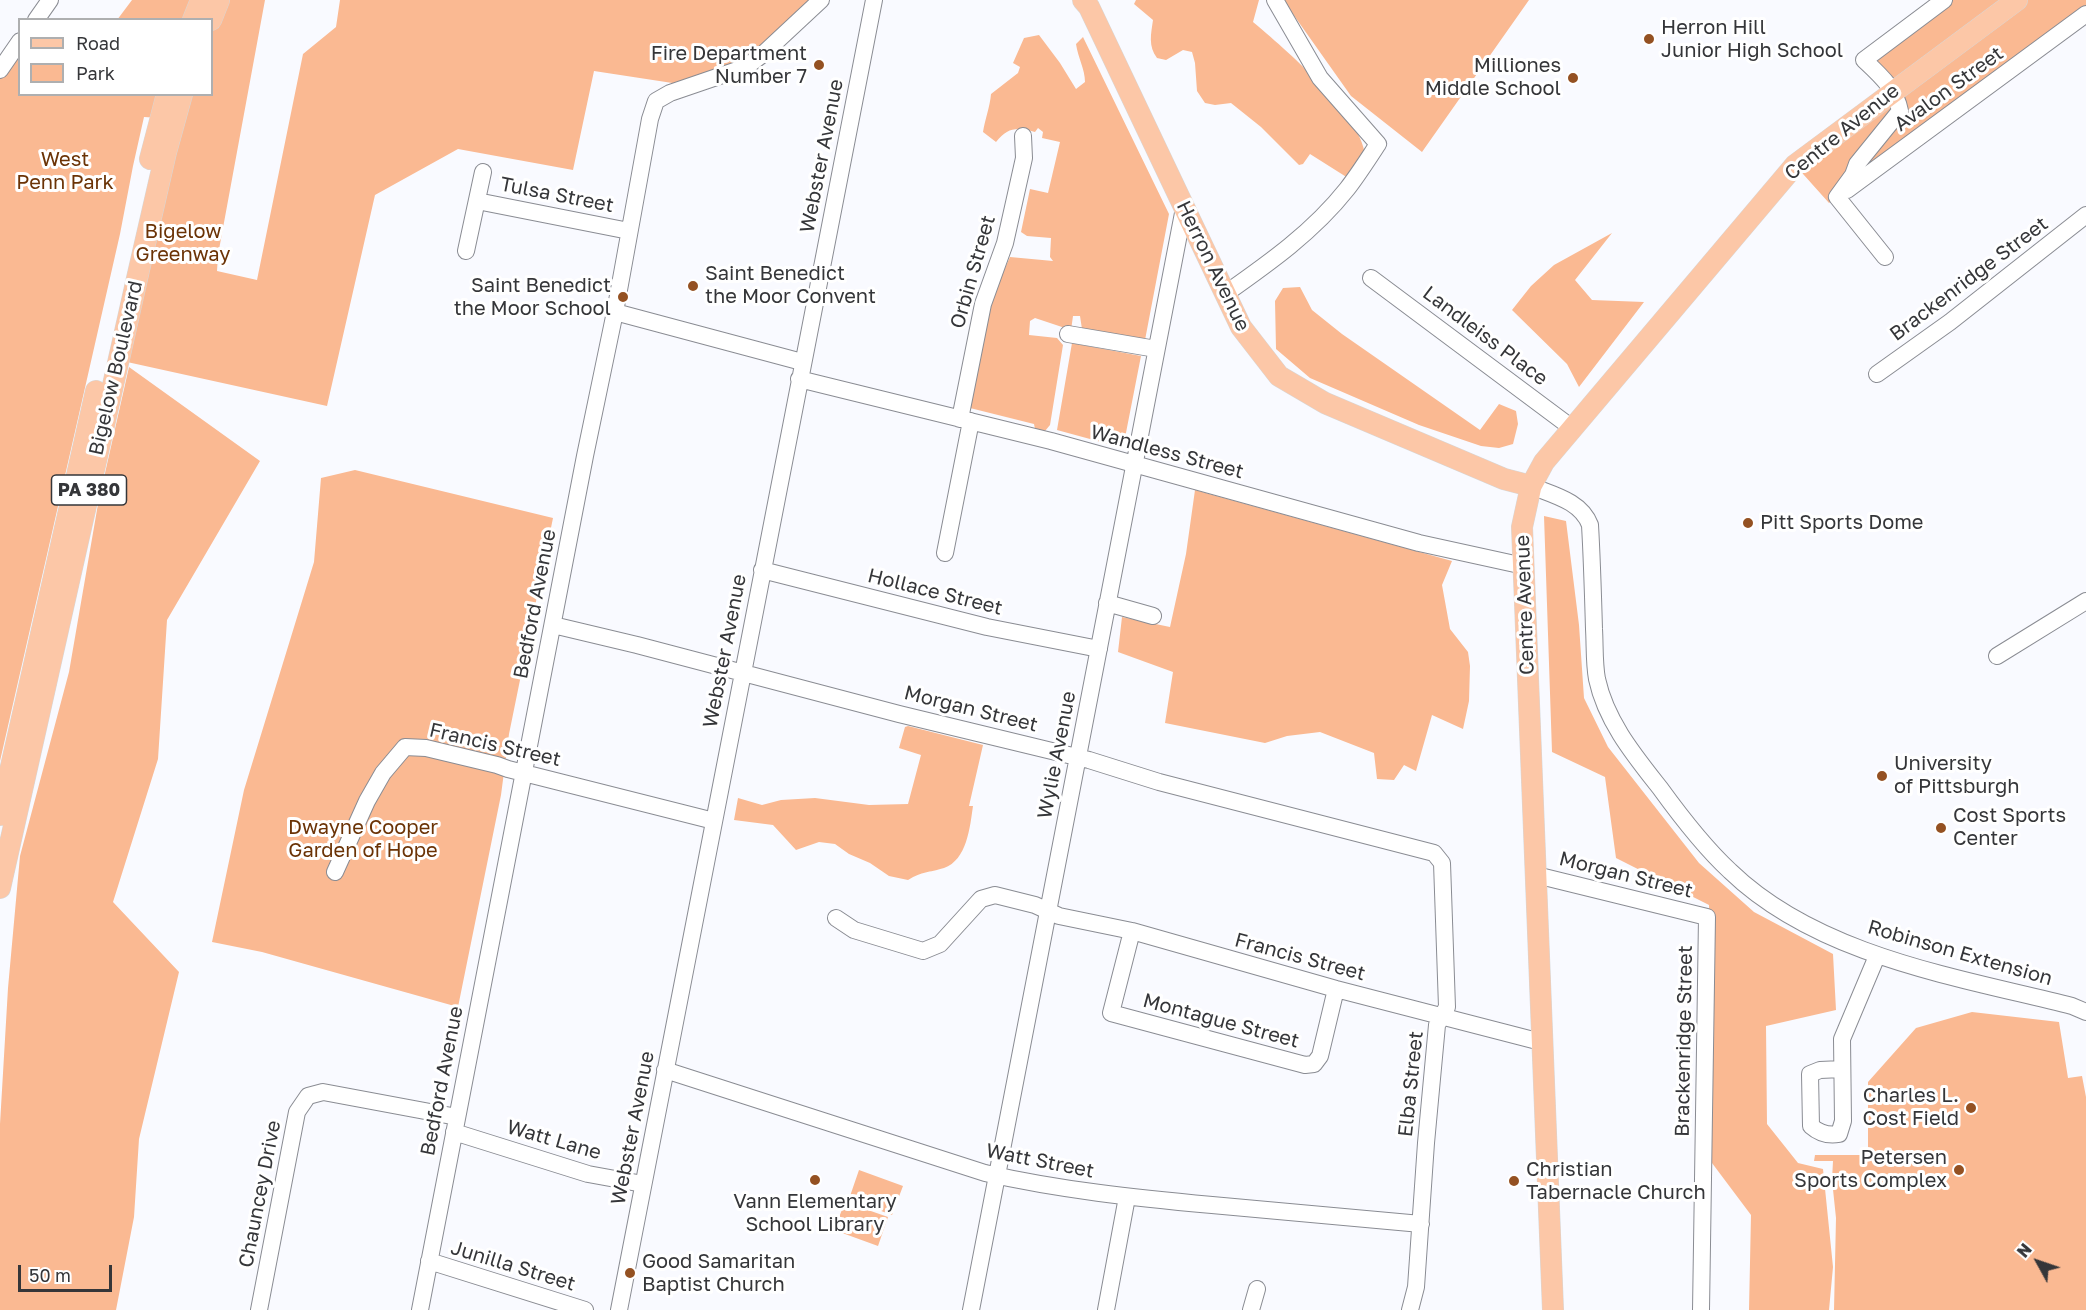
<!DOCTYPE html>
<style>
body{margin:0}
#map{position:relative;width:2086px;height:1310px;overflow:hidden;background:#f9faff;font-family:"Golos Text",sans-serif}
canvas{display:block}
.legend{position:absolute;left:18px;top:18px;width:195px;height:78px;box-sizing:border-box;background:#fff;border:2px solid #aeafb0;margin:0;padding:8px 10px;list-style:none;font-size:18px;color:#353639}
.legend li{display:flex;align-items:center;gap:12px;height:30px}
.legend b{width:30px;border:2px solid #aeafb0}
.north{position:absolute;left:2008px;top:1232px;width:60px;height:60px;-webkit-text-stroke:4px #fff;paint-order:stroke;rotate:310deg;font-size:16px;font-weight:700;line-height:24px;text-align:center;color:#353639}
.north::after{content:'';display:block;margin:auto;width:21px;height:27px;background:#353639;clip-path:polygon(50% 0,100% 100%,50% 72%,0 100%)}
.scale{position:absolute;left:18px;top:1265px;width:94px;height:27px;box-sizing:border-box;border:3px solid #353639;border-top:0;padding-left:8px;font-size:18px;line-height:21px;white-space:nowrap;color:#353639;-webkit-text-stroke:4px #fff;paint-order:stroke}
</style>
<div id="map">
<canvas width="2086" height="1310"></canvas>
<ul class="legend">
<li><b style="height:8px;background:#fcc7a7"></b>Road</li>
<li><b style="height:16px;background:#fab992"></b>Park</li>
</ul>
<div class="north">N</div>
<div class="scale">50 m</div>
</div>
<script>
const c = document.querySelector('canvas').getContext('2d');
c.lineJoin = 'round';
function paint(path, color) { c.fillStyle = color; c.fill(path, 'evenodd'); }
function strokePath(path, color, width, dash) { c.strokeStyle = color; c.lineWidth = width; c.lineCap = dash ? 'butt' : 'round'; c.setLineDash(dash || []); c.stroke(path); }
function label(font, color, halo, rows, align = 'center') {
  c.font = font + ' "Golos Text",sans-serif'; c.lineWidth = 6; c.setLineDash([]); c.textBaseline = 'middle'; c.strokeStyle = halo; c.fillStyle = color; for (const [text, x, y, turn = 0] of rows) {
    c.save(); c.translate(x, y); c.rotate((+turn || 0) * Math.PI / 180); c.textAlign = isNaN(turn) ? turn : align; if (halo) c.strokeText(text, 0, 0); c.fillText(text, 0, 0); c.restore();
  }
}
paint(new Path2D(`
 M 132,0 L 201,0 L 193,19 L 117,20 Z
 M 219,0 L 265,0 L 218,255 L 217,271 L 257,280 L 303,54 L 336,27 L 340,0 L 821,0 L 763,54 L 692,86 L 594,71 L 573,170 L 458,149 L 375,195 L 327,406 L 118,360 L 182,95 L 212,94 L 211,19 Z
 M 1136,0 L 1259,0 L 1253,22 C 1284,48 1361,114 1365,155 L 1348,178 L 1310,154 L 1303,164 L 1299,165 L 1261,127 L 1231,103 L 1215,105 L 1205,103 L 1197,91 L 1195,63 L 1192,52 L 1183,50 L 1166,60 L 1157,58 C 1148,46 1151,34 1153,20 L 1134,4 Z
 M 1283,0 L 1529,0 L 1422,152 L 1351,96 Z
 M 1944,0 L 2086,0 L 2086,14 L 1829,203 L 1795,165 L 1893,91 L 1864,60 Z
 M 1039,35 L 1060,63 L 1076,89 L 1085,82 C 1085,69 1078,58 1076,44 L 1083,37 L 1169,214 L 1145,340 L 1082,329 L 1080,316 L 1073,316 L 1071,330 L 1035,318 L 1030,321 L 1029,335 L 1057,338 L 1063,345 L 1050,425 L 1045,431 L 1035,429 L 1034,424 L 970,408 L 989,309 L 994,292 L 1010,257 L 1053,261 L 1050,257 L 1051,238 L 1027,236 L 1021,232 L 1030,189 L 1048,193 L 1060,142 L 1042,138 L 1043,132 L 1038,128 L 1035,132 C 1017,127 1008,127 996,142 L 983,132 C 985,119 990,107 991,94 L 1018,73 L 1020,67 L 1013,63 L 1024,38 Z
 M 19,41 L 20,94 L 167,95 L 160,118 L 144,117 L 133,166 L 120,234 L 0,761 L 0,70 Z
 M 1612,233 L 1575,280 L 1592,300 L 1644,302 L 1579,387 L 1567,364 L 1512,310 L 1531,286 L 1554,265 Z
 M 1300,287 L 1312,310 L 1342,334 L 1480,430 L 1499,404 L 1516,411 L 1518,424 L 1513,444 L 1499,448 L 1481,446 L 1419,425 L 1310,378 L 1276,349 L 1275,301 L 1283,288 Z
 M 1072,343 L 1141,356 L 1123,448 L 1057,430 Z
 M 129,367 L 260,461 L 167,620 L 158,759 L 113,902 L 179,972 L 139,1139 L 134,1217 L 116,1310 L 0,1310 L 0,1124 L 8,988 L 20,856 L 69,672 L 98,504 Z
 M 355,470 L 553,518 L 509,734 L 501,795 L 458,1007 L 262,952 L 212,942 L 244,790 L 314,562 L 321,478 Z
 M 1195,490 L 1452,561 L 1442,585 L 1450,629 L 1468,652 L 1470,666 L 1469,701 L 1463,729 L 1432,715 L 1416,771 L 1404,765 L 1394,780 L 1377,779 L 1374,753 L 1320,732 L 1287,736 L 1265,743 L 1165,723 L 1173,672 L 1118,652 L 1122,617 L 1170,627 L 1186,554 Z
 M 1544,516 L 1566,521 L 1579,625 L 1584,698 L 1608,747 L 1699,863 L 1754,912 L 1833,954 L 1836,1010 L 1766,1026 L 1767,1124 L 1798,1163 L 1823,1169 L 1833,1267 L 1829,1310 L 1749,1310 L 1751,1215 L 1706,1155 L 1712,1047 L 1709,905 L 1616,858 L 1605,777 L 1552,752 Z
 M 908,726 L 983,745 L 969,806 L 973,806 C 970,827 967,860 944,868 C 928,873 923,871 908,880 L 889,876 L 870,863 L 849,854 L 835,844 L 819,842 L 796,850 L 773,825 L 734,820 L 738,798 L 762,805 L 781,800 L 815,798 L 869,805 L 908,804 L 921,755 L 899,748 L 905,727 Z
 M 1972,1012 L 2059,1022 L 2068,1078 L 2082,1076 L 2086,1097 L 2086,1310 L 1834,1310 L 1836,1218 L 1832,1180 L 1833,1161 L 1814,1161 L 1815,1155 L 1868,1155 L 1868,1082 L 1916,1028 Z
 M 859,1170 L 903,1186 L 892,1215 L 849,1199 Z
 M 845,1202 L 888,1217 L 878,1246 L 834,1230 Z`), '#fab992');
const minor = new Path2D(`
 M 36,20 L 50,0
 M 0,70 L 20,41
 M 1847,190 L 2086,14
 M 477,201 L 629,231
 M 466,251 L 483,172
 M 1885,257 L 1837,197 L 1853,175 L 1857,164 L 1900,111 C 1896,89 1880,75 1864,60 L 1944,0
 M 1371,278 L 1572,428
 M 1225,294 C 1269,263 1313,232 1347,189 C 1358,175 1368,159 1378,144 L 1320,78 L 1275,0
 M 615,312 L 802,362
 M 1068,334 L 1156,349
 M 1877,374 L 1950,322 L 2086,215
 M 799,379 L 1051,441 L 1419,543 L 1524,566
 M 960,419 L 983,304 L 1005,243 L 1024,158 L 1023,136
 M 1531,486 C 1553,495 1581,501 1590,525 C 1592,559 1593,594 1594,629 C 1595,645 1594,663 1597,679 C 1606,721 1634,755 1660,788 C 1681,817 1704,847 1730,871 C 1818,956 1957,977 2072,1006 L 2086,1012
 M 945,553 L 971,421
 M 762,570 L 987,627 L 1099,649
 M 1107,603 L 1153,616
 M 553,625 L 637,645 L 899,714 L 1089,760 L 1159,782 L 1434,853 L 1442,863 L 1447,1007 L 1437,1025 L 1426,1143 L 1416,1287 L 1410,1310
 M 1997,656 L 2086,601
 M 335,872 L 367,801 L 383,773 L 405,747 L 426,748 L 497,765 L 508,769 L 714,821
 M 1536,875 L 1707,917 L 1701,1310
 M 836,918 L 854,930 L 923,951 L 940,944 L 981,899 L 995,895 L 1035,905 L 1059,916 L 1132,931 L 1336,989 L 1541,1042
 M 1132,931 L 1111,1013 L 1305,1065 L 1314,1064 L 1320,1056 L 1336,989
 M 1842,1069 L 1820,1070 L 1810,1074 L 1811,1126 C 1819,1133 1828,1136 1839,1134 L 1843,1121 L 1842,1039 L 1877,956
 M 665,1070 L 985,1173 C 1060,1190 1135,1198 1212,1205 C 1281,1211 1351,1217 1421,1224
 M 454,1132 L 588,1174 L 643,1184
 M 429,1261 L 585,1310
 M 259,1310 L 297,1112 L 308,1096 L 323,1092 L 457,1117
 M 420,1310 L 585,456 L 615,312 L 650,119 L 656,101 L 670,93 L 746,67 L 763,54 L 821,0
 M 619,1310 L 874,0
 M 971,1310 L 1184,208
 M 1106,1310 L 1127,1197
 M 1251,1310 L 1257,1289`);
const major = new Path2D(`
 M 1083,0 L 1089,7 L 1241,327 L 1279,376 L 1325,403 L 1504,479 L 1531,486
 M 193,20 L 201,0
 M 211,20 L 219,0
 M 150,159 L 167,94
 M 0,815 L 96,391
 M 0,888 L 138,274 L 166,152 L 182,94
 M 1553,1310 L 1522,527 L 1531,486 L 1544,462 L 1795,165 L 2017,0`);
strokePath(minor, '#8a8c93', 18);
strokePath(major, '#d7d7d7', 22);
strokePath(minor, '#fff', 16);
strokePath(major, '#fcc7a7', 21);
for (const [x, y, r, color] of [
 [1649,39,6,"#945122"],
 [819,65,6,"#945122"],
 [1573,78,6,"#945122"],
 [693,286,6,"#945122"],
 [623,297,6,"#945122"],
 [1748,523,6,"#945122"],
 [1882,776,6,"#945122"],
 [1941,828,6,"#945122"],
 [1971,1108,6,"#945122"],
 [1959,1170,6,"#945122"],
 [815,1180,6,"#945122"],
 [1514,1181,6,"#945122"],
 [630,1273,6,"#945122"]
]) { const dot = new Path2D(); dot.arc(x, y, r, 0, 2 * Math.PI); c.fillStyle = color; c.fill(dot); strokePath(dot, '#fff', 2); }
for (const [x, y, w] of [
 [89,490,75]
]) { const box = new Path2D(); box.roundRect(x - w / 2, y - 15, w, 30, 4.5); c.fillStyle = '#fff'; c.fill(box); strokePath(box, '#353639', 1.5); }
label('bold 18px', '#353639', null, [
 ["PA 380",89,490]
]);
label('20px', '#353639', '#fff', [
 ["Herron Hill",1661,28],
 ["Junior High School",1661,51],
 ["Fire Department",807,54,"right"],
 ["Number 7",807,77,"right"],
 ["Milliones",1561,66,"right"],
 ["Middle School",1561,89,"right"],
 ["Saint Benedict",705,274],
 ["the Moor Convent",705,297],
 ["Saint Benedict",611,286,"right"],
 ["the Moor School",611,309,"right"],
 ["Pitt Sports Dome",1760,523],
 ["University",1894,764],
 ["of Pittsburgh",1894,787],
 ["Cost Sports",1953,816],
 ["Center",1953,839],
 ["Charles L.",1959,1096,"right"],
 ["Cost Field",1959,1119,"right"],
 ["Petersen",1947,1158,"right"],
 ["Sports Complex",1947,1181,"right"],
 ["Christian",1526,1170],
 ["Tabernacle Church",1526,1193],
 ["Vann Elementary",815,1202,"center"],
 ["School Library",815,1225,"center"],
 ["Good Samaritan",642,1262],
 ["Baptist Church",642,1285]
], 'left');
label('20px', '#353639', '#fff', [
 ["Avalon Street",1949,89,-36],
 ["Centre Avenue",1842,132,-39],
 ["Webster Avenue",822,156,-79],
 ["Tulsa Street",557,195,11],
 ["Herron Avenue",1213,266,64],
 ["Orbin Street",973,272,-74],
 ["Brackenridge Street",1969,279,-37],
 ["Landleiss Place",1485,336,37],
 ["Bigelow Boulevard",116,368,-77],
 ["Wandless Street",1167,452,15],
 ["Hollace Street",935,592,14],
 ["Bedford Avenue",535,604,-79],
 ["Centre Avenue",1525,605,-92],
 ["Webster Avenue",725,651,-79],
 ["Morgan Street",971,709,14],
 ["Francis Street",495,745,13],
 ["Wylie Avenue",1057,755,-79],
 ["Morgan Street",1626,875,14],
 ["Robinson Extension",1960,953,16],
 ["Francis Street",1300,957,15],
 ["Montague Street",1221,1021,15],
 ["Brackenridge Street",1684,1041,-89],
 ["Bedford Avenue",442,1081,-79],
 ["Elba Street",1411,1084,-84],
 ["Webster Avenue",633,1128,-79],
 ["Watt Lane",554,1140,16],
 ["Watt Street",1040,1161,11],
 ["Chauncey Drive",260,1194,-79],
 ["Junilla Street",513,1266,17]
]);
label('20px', '#6b3306', '#fff', [
 ["West",65,160],
 ["Penn Park",65,183],
 ["Bigelow",183,232],
 ["Greenway",183,255],
 ["Dwayne Cooper",363,828],
 ["Garden of Hope",363,851]
]);
</script>
